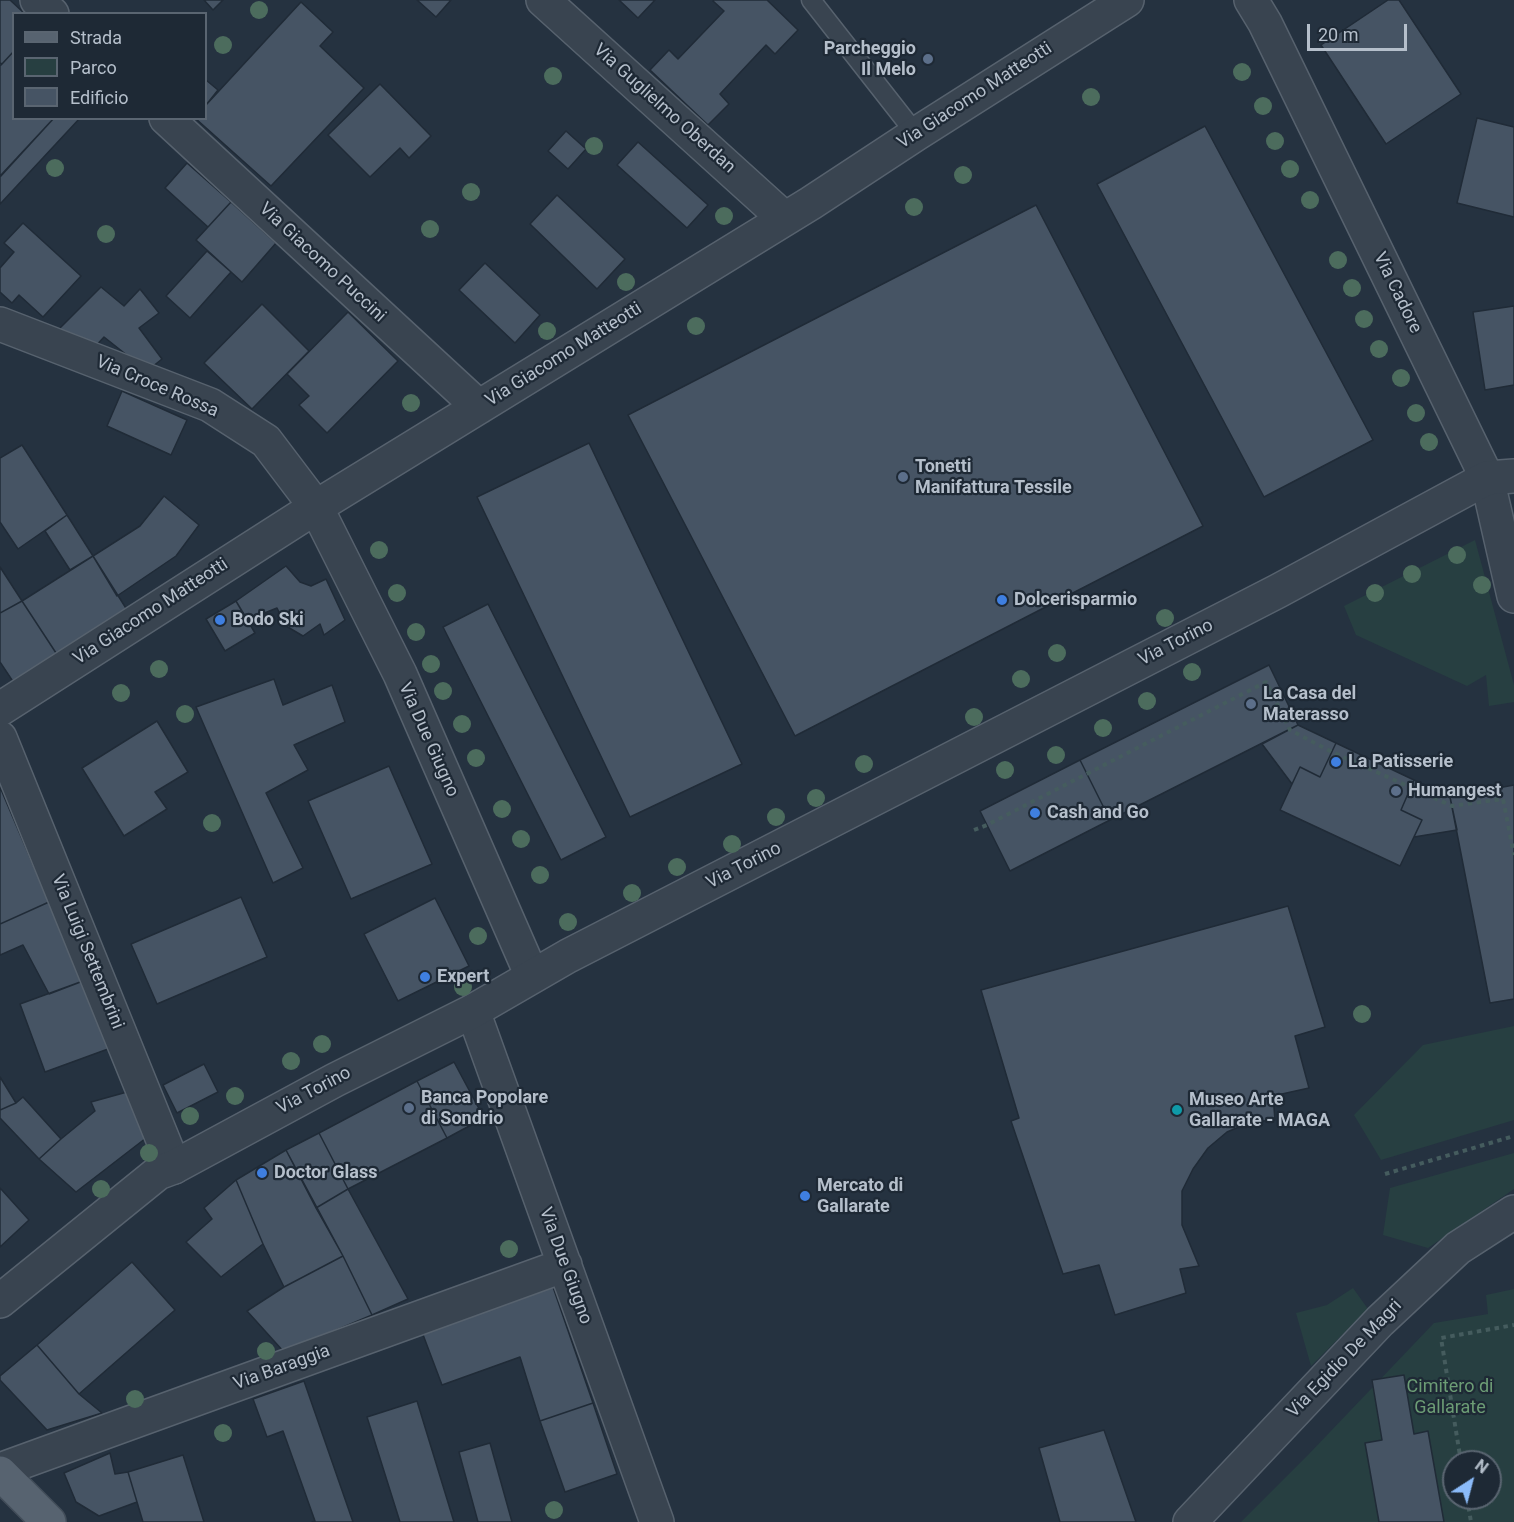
<!DOCTYPE html>
<style>
body{margin:0}
#map{position:relative;width:1514px;height:1522px;overflow:hidden;background:#253240;font-family:Roboto,sans-serif}
canvas{display:block}
.legend{position:absolute;left:12px;top:12px;width:195px;height:108px;box-sizing:border-box;background:#1e2935;border:2px solid #5a6571;margin:0;padding:8px 10px;list-style:none;font-size:18px;color:#b5bfcb}
.legend li{display:flex;align-items:center;gap:12px;height:30px}
.legend b{width:30px;border:2px solid #5a6571}
.north{position:absolute;left:1442px;top:1450px;width:60px;height:60px;box-sizing:border-box;background:#1e2935;border:2px solid #5a6571;border-radius:50%;rotate:36deg;font-size:16px;font-weight:700;line-height:24px;text-align:center;color:#b5bfcb}
.north::after{content:'';display:block;margin:auto;width:21px;height:27px;background:#8bbbfa;clip-path:polygon(50% 0,100% 100%,50% 72%,0 100%)}
.scale{position:absolute;left:1307px;top:24px;width:100px;height:27px;box-sizing:border-box;border:3px solid #b5bfcb;border-top:0;padding-left:8px;font-size:18px;line-height:21px;white-space:nowrap;color:#b5bfcb;-webkit-text-stroke:4px #1e2935;paint-order:stroke}
</style>
<div id="map">
<canvas width="1514" height="1522"></canvas>
<ul class="legend">
<li><b style="height:8px;background:#576370"></b>Strada</li>
<li><b style="height:16px;background:#273f41"></b>Parco</li>
<li><b style="height:16px;background:#465464"></b>Edificio</li>
</ul>
<div class="north">N</div>
<div class="scale">20 m</div>
</div>
<script>
const c = document.querySelector('canvas').getContext('2d');
c.lineJoin = 'round';
function paint(path, color) { c.fillStyle = color; c.fill(path, 'evenodd'); }
function strokePath(path, color, width, dash) { c.strokeStyle = color; c.lineWidth = width; c.lineCap = dash ? 'butt' : 'round'; c.setLineDash(dash || []); c.stroke(path); }
function label(font, color, halo, rows, align = 'center') {
  c.font = font + ' Roboto,sans-serif'; c.lineWidth = 4.5; c.setLineDash([]); c.textBaseline = 'middle'; c.strokeStyle = halo; c.fillStyle = color; for (const [text, x, y, turn = 0] of rows) {
    c.save(); c.translate(x, y); c.rotate((+turn || 0) * Math.PI / 180); c.textAlign = isNaN(turn) ? turn : align; if (halo) c.strokeText(text, 0, 0); c.fillText(text, 0, 0); c.restore();
  }
}
paint(new Path2D(`
 M 1475,540 L 1514,685 L 1514,702 L 1489,706 L 1486,675 L 1467,686 L 1356,635 L 1344,606 Z
 M 1514,1026 L 1514,1120 L 1381,1160 L 1354,1115 L 1423,1045 Z
 M 1514,1153 L 1514,1189 L 1428,1248 L 1383,1235 L 1390,1188 Z
 M 1353,1288 L 1368,1309 L 1311,1366 L 1296,1313 L 1327,1305 Z
 M 1514,1289 L 1514,1522 L 1241,1522 L 1308,1455 L 1434,1323 L 1488,1314 L 1486,1295 ZM 1454,1462 L 1490,1462 L 1490,1498 L 1454,1498 Z`), '#273f41');
const building = new Path2D(`
 M 0,0 L 10,0 L 25,14 L 14,14 L 14,51 L 2,64 L 0,63 Z
 M 204,0 L 223,0 L 213,10 Z
 M 417,0 L 451,0 L 436,17 Z
 M 619,0 L 655,0 L 638,18 Z
 M 714,0 L 767,0 L 798,30 L 775,54 L 766,45 L 720,94 L 729,104 L 708,125 L 650,70 L 669,50 L 678,59 L 724,11 L 713,1 Z
 M 1388,0 L 1399,0 L 1461,94 L 1386,144 L 1321,45 Z
 M 301,2 L 333,32 L 320,46 L 364,88 L 271,186 L 195,118 L 206,118 L 206,105 Z
 M 14,51 L 14,118 L 54,118 L 0,177 L 0,66 Z
 M 206,80 L 218,90 L 206,105 Z
 M 380,84 L 431,136 L 409,158 L 400,148 L 370,177 L 328,135 Z
 M 54,118 L 80,118 L 0,204 L 0,176 Z
 M 1477,118 L 1514,127 L 1514,217 L 1457,203 Z
 M 1205,126 L 1373,440 L 1264,497 L 1097,184 Z
 M 566,131 L 586,149 L 568,169 L 548,151 Z
 M 638,142 L 708,205 L 687,228 L 617,165 Z
 M 187,163 L 231,202 L 208,227 L 165,188 Z
 M 557,195 L 625,259 L 597,289 L 530,224 Z
 M 231,202 L 276,243 L 242,282 L 196,240 Z
 M 1036,205 L 1203,526 L 795,736 L 628,415 Z
 M 23,223 L 81,276 L 43,317 L 19,295 L 12,303 L 0,292 L 0,268 L 14,252 L 4,243 Z
 M 207,251 L 231,272 L 190,318 L 166,296 Z
 M 485,263 L 540,315 L 515,343 L 459,290 Z
 M 101,287 L 124,306 L 140,289 L 159,313 L 139,328 L 162,359 L 147,371 L 104,337 L 92,350 L 59,329 Z
 M 262,304 L 309,351 L 252,409 L 204,363 Z
 M 1514,306 L 1514,385 L 1485,390 L 1473,312 Z
 M 348,312 L 398,361 L 327,433 L 299,405 L 309,396 L 287,374 Z
 M 122,391 L 187,420 L 171,455 L 107,426 Z
 M 589,443 L 742,764 L 630,817 L 477,497 Z
 M 22,445 L 67,515 L 18,549 L 0,522 L 0,458 Z
 M 164,496 L 199,525 L 176,556 L 117,596 L 93,556 L 140,526 Z
 M 67,515 L 93,556 L 70,570 L 45,531 Z
 M 93,556 L 129,613 L 58,656 L 22,601 Z
 M 286,566 L 300,582 L 311,586 L 326,579 L 345,620 L 324,635 L 320,624 L 303,636 L 286,626 L 277,608 L 247,620 L 236,601 Z
 M 0,567 L 22,601 L 0,613 Z
 M 22,601 L 58,656 L 14,683 L 0,662 L 0,613 Z
 M 236,601 L 255,633 L 225,651 L 206,619 Z
 M 488,604 L 606,837 L 561,860 L 443,627 Z
 M 1269,665 L 1298,725 L 1110,820 L 1080,760 Z
 M 274,679 L 283,705 L 332,685 L 345,722 L 294,745 L 308,770 L 266,793 L 303,868 L 273,883 L 196,707 Z
 M 157,721 L 188,772 L 155,792 L 167,809 L 124,836 L 82,768 Z
 M 1298,725 L 1336,743 L 1320,777 L 1300,767 L 1292,784 L 1262,744 Z
 M 1336,743 L 1414,780 L 1401,810 L 1422,820 L 1400,866 L 1280,810 L 1300,767 L 1320,777 Z
 M 1080,760 L 1110,820 L 1010,871 L 980,811 Z
 M 389,766 L 432,864 L 351,899 L 308,801 Z
 M 1414,780 L 1450,797 L 1457,830 L 1414,837 L 1422,820 L 1401,810 Z
 M 1514,785 L 1514,999 L 1490,1003 L 1450,797 Z
 M 0,787 L 49,902 L 0,924 Z
 M 241,897 L 267,957 L 157,1004 L 131,944 Z
 M 435,898 L 469,966 L 398,1001 L 364,934 Z
 M 49,902 L 83,981 L 49,994 L 23,945 L 0,955 L 0,924 Z
 M 1288,906 L 1325,1027 L 1295,1036 L 1309,1088 L 1273,1096 L 1275,1120 L 1251,1122 L 1227,1132 L 1208,1148 L 1193,1169 L 1182,1191 L 1182,1225 L 1199,1266 L 1180,1269 L 1186,1293 L 1115,1315 L 1099,1265 L 1063,1274 L 1011,1121 L 1019,1118 L 981,990 Z
 M 83,981 L 108,1049 L 45,1072 L 20,1004 Z
 M 454,1062 L 484,1118 L 447,1138 L 417,1081 Z
 M 204,1064 L 218,1092 L 177,1113 L 163,1085 Z
 M 0,1077 L 16,1103 L 0,1110 Z
 M 417,1081 L 447,1138 L 348,1189 L 319,1133 Z
 M 127,1092 L 146,1138 L 76,1192 L 39,1159 L 61,1139 L 95,1111 L 91,1102 Z
 M 23,1097 L 61,1139 L 39,1159 L 0,1118 L 0,1110 L 16,1103 Z
 M 319,1133 L 348,1189 L 316,1208 L 286,1150 Z
 M 286,1150 L 343,1256 L 284,1287 L 263,1244 L 236,1180 Z
 M 236,1180 L 263,1244 L 221,1277 L 186,1242 L 212,1219 L 204,1208 Z
 M 0,1188 L 29,1220 L 0,1247 Z
 M 348,1189 L 408,1299 L 372,1315 L 343,1256 L 316,1208 Z
 M 343,1256 L 372,1315 L 284,1352 L 247,1311 L 284,1287 Z
 M 132,1262 L 175,1310 L 79,1394 L 37,1345 Z
 M 553,1287 L 593,1403 L 540,1421 L 520,1357 L 442,1385 L 422,1332 Z
 M 37,1345 L 79,1394 L 102,1413 L 47,1430 L 0,1380 L 0,1376 Z
 M 1404,1375 L 1414,1434 L 1428,1431 L 1444,1522 L 1379,1522 L 1365,1443 L 1382,1440 L 1372,1380 Z
 M 304,1381 L 353,1522 L 312,1522 L 315,1521 L 283,1431 L 267,1437 L 253,1399 Z
 M 417,1401 L 454,1522 L 400,1522 L 367,1417 Z
 M 593,1403 L 617,1474 L 565,1492 L 540,1421 Z
 M 1104,1430 L 1136,1522 L 1060,1522 L 1039,1448 Z
 M 490,1443 L 512,1522 L 478,1522 L 459,1452 Z
 M 110,1453 L 115,1474 L 128,1472 L 137,1502 L 99,1516 L 76,1502 L 64,1473 Z
 M 183,1455 L 204,1522 L 143,1522 L 128,1472 Z`);
paint(building, '#465464');
strokePath(building, '#202b37', 1.5);
const service = new Path2D(`
 M 811,0 L 916,134`);
const minor = new Path2D(`
 M 37,0 L 52,14
 M 543,0 L 785,219
 M 1251,0 L 1265,23 L 1487,478 L 1514,596
 M 166,118 L 479,407
 M 0,324 L 210,405 L 266,441 L 316,507 L 400,674 L 532,976
 M 0,709 L 316,507 L 811,203 L 916,134 L 1127,0
 M 0,738 L 174,1167
 M 473,1011 L 657,1522
 M 0,1470 L 565,1265
 M 1190,1522 L 1380,1321 L 1458,1248 L 1514,1212`);
const tertiary = new Path2D(`
 M 0,1301 L 158,1173 L 174,1167 L 335,1080 L 473,1011 L 568,956 L 1278,591 L 1487,478 L 1514,476`);
const primary = new Path2D(`
 M 0,1473 L 49,1522`);
strokePath(service, '#57626e', 21);
strokePath(minor, '#57626e', 36);
strokePath(tertiary, '#57626e', 36);
strokePath(primary, '#424d59', 36);
strokePath(new Path2D(`
 M 974,830 L 987,825 L 1266,682 L 1290,730 L 1332,752 L 1452,806 L 1503,799 L 1514,855
 M 1385,1174 L 1514,1136
 M 1461,1462 L 1441,1338 L 1514,1325
 M 1467,1498 L 1471,1522`), '#455c5e', 4, [4.5, 4.5]);
strokePath(service, '#394450', 18);
strokePath(minor, '#394450', 33);
strokePath(tertiary, '#394450', 33);
strokePath(primary, '#576370', 33);
c.fillStyle = '#4c6c5d';
for (const [x, y] of [
 [259,10],
 [223,45],
 [1242,72],
 [553,76],
 [1091,97],
 [1263,106],
 [1275,141],
 [594,146],
 [55,168],
 [1290,169],
 [963,175],
 [471,192],
 [1310,200],
 [914,207],
 [724,216],
 [430,229],
 [106,234],
 [1338,260],
 [626,282],
 [1352,288],
 [1364,319],
 [696,326],
 [547,331],
 [1379,349],
 [1401,378],
 [411,403],
 [1416,413],
 [1429,442],
 [379,550],
 [1457,555],
 [1412,574],
 [1482,585],
 [397,593],
 [1375,593],
 [1165,618],
 [416,632],
 [1057,653],
 [431,664],
 [159,669],
 [1192,672],
 [1021,679],
 [443,691],
 [121,693],
 [1147,701],
 [185,714],
 [974,717],
 [462,724],
 [1103,728],
 [1056,755],
 [476,758],
 [864,764],
 [1005,770],
 [816,798],
 [502,809],
 [776,817],
 [212,823],
 [521,839],
 [732,844],
 [677,867],
 [540,875],
 [632,893],
 [568,922],
 [478,936],
 [463,987],
 [1362,1014],
 [322,1044],
 [291,1061],
 [235,1096],
 [190,1116],
 [149,1153],
 [101,1189],
 [509,1249],
 [266,1351],
 [135,1399],
 [223,1433],
 [554,1510]
]) { c.beginPath(); c.arc(x, y, 9, 0, 2 * Math.PI); c.fill(); }
for (const [x, y, r, color] of [
 [928,59,6,"#5c6f8a"],
 [903,477,6,"#5c6f8a"],
 [1002,600,6,"#3f7fe0"],
 [220,620,6,"#3f7fe0"],
 [1251,704,6,"#5c6f8a"],
 [1336,762,6,"#3f7fe0"],
 [1396,791,6,"#5c6f8a"],
 [1035,813,6,"#3f7fe0"],
 [425,977,6,"#3f7fe0"],
 [409,1108,6,"#5c6f8a"],
 [1177,1110,6,"#0f9aa8"],
 [262,1173,6,"#3f7fe0"],
 [805,1196,6,"#3f7fe0"]
]) { const dot = new Path2D(); dot.arc(x, y, r, 0, 2 * Math.PI); c.fillStyle = color; c.fill(dot); strokePath(dot, '#1e2935', 2); }
label('bold 18px', '#b5bfcb', '#1e2935', [
 ["Parcheggio",916,49,"right"],
 ["Il Melo",916,70,"right"],
 ["Tonetti",915,467],
 ["Manifattura Tessile",915,488],
 ["Dolcerisparmio",1014,600],
 ["Bodo Ski",232,620],
 ["La Casa del",1263,694],
 ["Materasso",1263,715],
 ["La Patisserie",1348,762],
 ["Humangest",1408,791],
 ["Cash and Go",1047,813],
 ["Expert",437,977],
 ["Banca Popolare",421,1098],
 ["di Sondrio",421,1119],
 ["Museo Arte",1189,1100],
 ["Gallarate - MAGA",1189,1121],
 ["Doctor Glass",274,1173],
 ["Mercato di",817,1186],
 ["Gallarate",817,1207]
], 'left');
label('18px', '#b5bfcb', '#1e2935', [
 ["Via Giacomo Matteotti",975,96,-33],
 ["Via Guglielmo Oberdan",664,109,42],
 ["Via Giacomo Puccini",322,263,43],
 ["Via Cadore",1397,293,64],
 ["Via Giacomo Matteotti",564,355,-32],
 ["Via Croce Rossa",157,387,23],
 ["Via Giacomo Matteotti",151,612,-33],
 ["Via Torino",1176,643,-27],
 ["Via Due Giugno",428,740,66],
 ["Via Torino",744,866,-27],
 ["Via Luigi Settembrini",87,952,68],
 ["Via Torino",314,1091,-28],
 ["Via Due Giugno",565,1266,70],
 ["Via Egidio De Magri",1345,1359,-46],
 ["Via Baraggia",282,1368,-20]
]);
label('18px', '#6c9c75', '#1e2935', [
 ["Cimitero di",1450,1387],
 ["Gallarate",1450,1408]
]);
</script>
